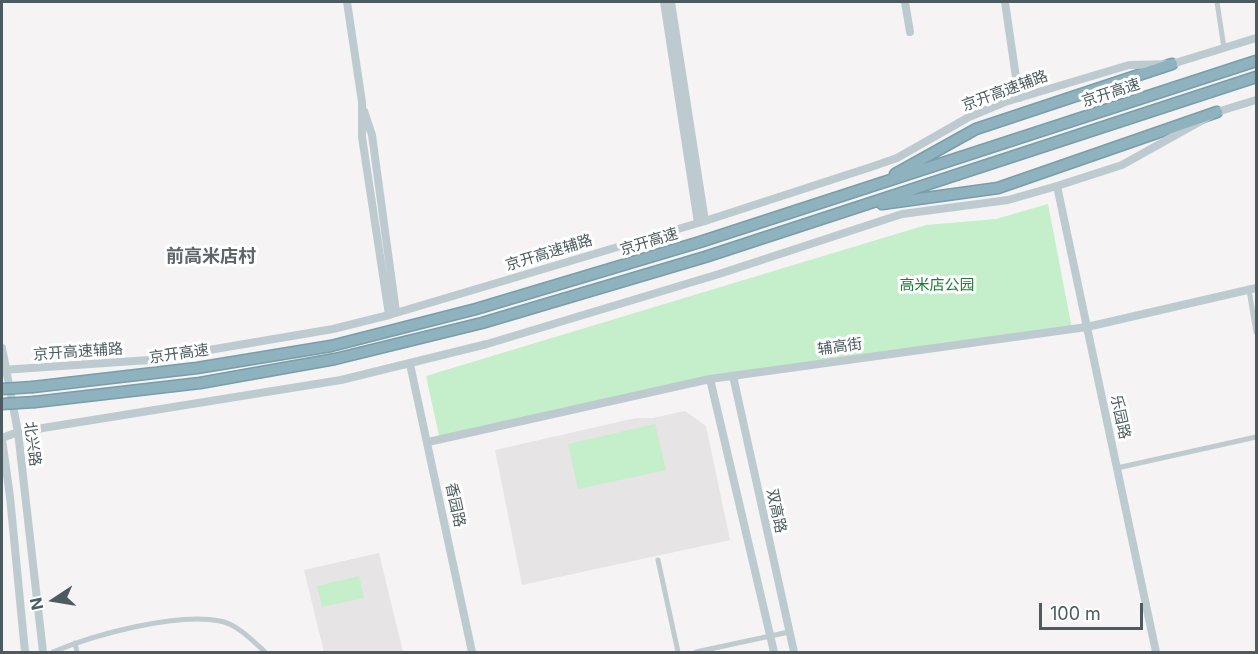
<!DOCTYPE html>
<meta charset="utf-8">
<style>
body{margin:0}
#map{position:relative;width:1258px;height:654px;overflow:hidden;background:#f5f3f3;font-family:Inter,sans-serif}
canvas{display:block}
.frame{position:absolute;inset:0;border:3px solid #4b5b5f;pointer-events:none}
.north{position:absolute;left:24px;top:570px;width:60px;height:60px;-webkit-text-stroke:4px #fff;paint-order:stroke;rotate:258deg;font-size:16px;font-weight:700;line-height:24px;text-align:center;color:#4b5b5f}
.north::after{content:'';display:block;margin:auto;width:21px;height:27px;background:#4b5b5f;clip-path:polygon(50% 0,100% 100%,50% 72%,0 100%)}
.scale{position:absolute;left:1039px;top:603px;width:104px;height:27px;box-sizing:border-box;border:3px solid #4b5b5f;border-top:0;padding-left:8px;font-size:18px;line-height:21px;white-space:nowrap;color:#4b5b5f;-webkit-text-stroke:4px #fff;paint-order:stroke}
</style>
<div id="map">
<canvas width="1258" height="654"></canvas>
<div class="frame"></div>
<div class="north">N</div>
<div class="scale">100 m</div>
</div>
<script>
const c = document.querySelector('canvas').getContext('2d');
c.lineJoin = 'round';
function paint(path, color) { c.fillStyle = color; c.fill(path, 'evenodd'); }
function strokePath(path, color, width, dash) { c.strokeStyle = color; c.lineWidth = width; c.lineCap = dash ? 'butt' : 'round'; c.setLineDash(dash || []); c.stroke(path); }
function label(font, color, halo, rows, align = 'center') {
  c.font = font + ' Inter,"Noto Sans SC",sans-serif'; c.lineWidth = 6; c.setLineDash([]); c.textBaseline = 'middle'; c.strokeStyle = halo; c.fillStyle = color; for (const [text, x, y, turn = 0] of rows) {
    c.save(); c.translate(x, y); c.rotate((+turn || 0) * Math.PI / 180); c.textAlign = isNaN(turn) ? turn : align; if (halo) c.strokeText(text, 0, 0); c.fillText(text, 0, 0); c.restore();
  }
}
paint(new Path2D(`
 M 685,411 L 706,426 L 730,540 L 522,585 L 495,450 L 636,418 L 653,418 Z
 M 379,553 L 403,652 L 324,652 L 304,570 Z`), '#e6e4e5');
paint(new Path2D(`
 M 1048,204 L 1072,329 L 761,372 L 440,440 L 426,376 L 926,225 L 996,219 Z
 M 655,424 L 666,470 L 578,489 L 568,444 Z
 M 359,576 L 364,598 L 322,607 L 317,586 Z`), '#c5eeca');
const highway = new Path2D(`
 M 895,174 L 976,129 L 1172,64
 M 882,204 L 998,188 L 1217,112
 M 33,387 L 197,368 L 331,346 L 476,309 L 700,242 L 1256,61
 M 35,402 L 200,383 L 335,359 L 482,323 L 705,257 L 1256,77`);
strokePath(highway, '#799daa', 13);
strokePath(new Path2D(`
 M 1217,2 L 1224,48
 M 1249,290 L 1256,332
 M 1117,468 L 1256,437
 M 658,560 L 678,652
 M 75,643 L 77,652
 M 53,652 C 93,635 177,612 220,621 C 237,624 253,641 265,652
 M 696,652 L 789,632`), '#bfcbce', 5);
strokePath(new Path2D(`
 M 347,2 L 362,102 L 362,137 L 389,315
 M 664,2 L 698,223
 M 671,2 L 705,221
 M 905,2 L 910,32
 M 1005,2 L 1019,98
 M 364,111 L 372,135 L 396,312
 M 1057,186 L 1156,652
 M 2,348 L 18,432 L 43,652
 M 410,364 L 472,652
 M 2,370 L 150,360 L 333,329 L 389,315 L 705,221 L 871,167 L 897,158 L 969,117 L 1005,102 L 1129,65 L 1172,64 L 1256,38
 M 733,376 L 794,652
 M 710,379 L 774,652
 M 2,438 L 18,432 L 341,380 L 487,344 L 719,274 L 902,214 L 1008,200 L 1057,186 L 1122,165 L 1217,112 L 1256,100
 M 2,439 L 10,497 L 25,652
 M 428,442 L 710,379 L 1087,327 L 1256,288`), '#bdcbd0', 8);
strokePath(highway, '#8eb2be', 10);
const highwayBridge = new Path2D(`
 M 2,389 L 33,387
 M 2,404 L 35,402`);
strokePath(highwayBridge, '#799daa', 13, []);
strokePath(highwayBridge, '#8eb2be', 10);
label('15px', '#4b5b5f', '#fff', [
 ["京开高速辅路",1005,91,-20],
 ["京开高速",1111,93,-18],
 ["京开高速",649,242,-17],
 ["京开高速辅路",549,253,-17],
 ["辅高街",840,347,-8],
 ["京开高速辅路",78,352,-4],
 ["京开高速",179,354,-8],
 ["乐园路",1120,417,78],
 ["北兴路",32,444,82],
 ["香园路",455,505,78],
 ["双高路",776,511,78]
]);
label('15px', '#1d7f34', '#fff', [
 ["高米店公园",937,285]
]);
label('bold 18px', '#5f6567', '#fff', [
 ["前高米店村",211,257]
]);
</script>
